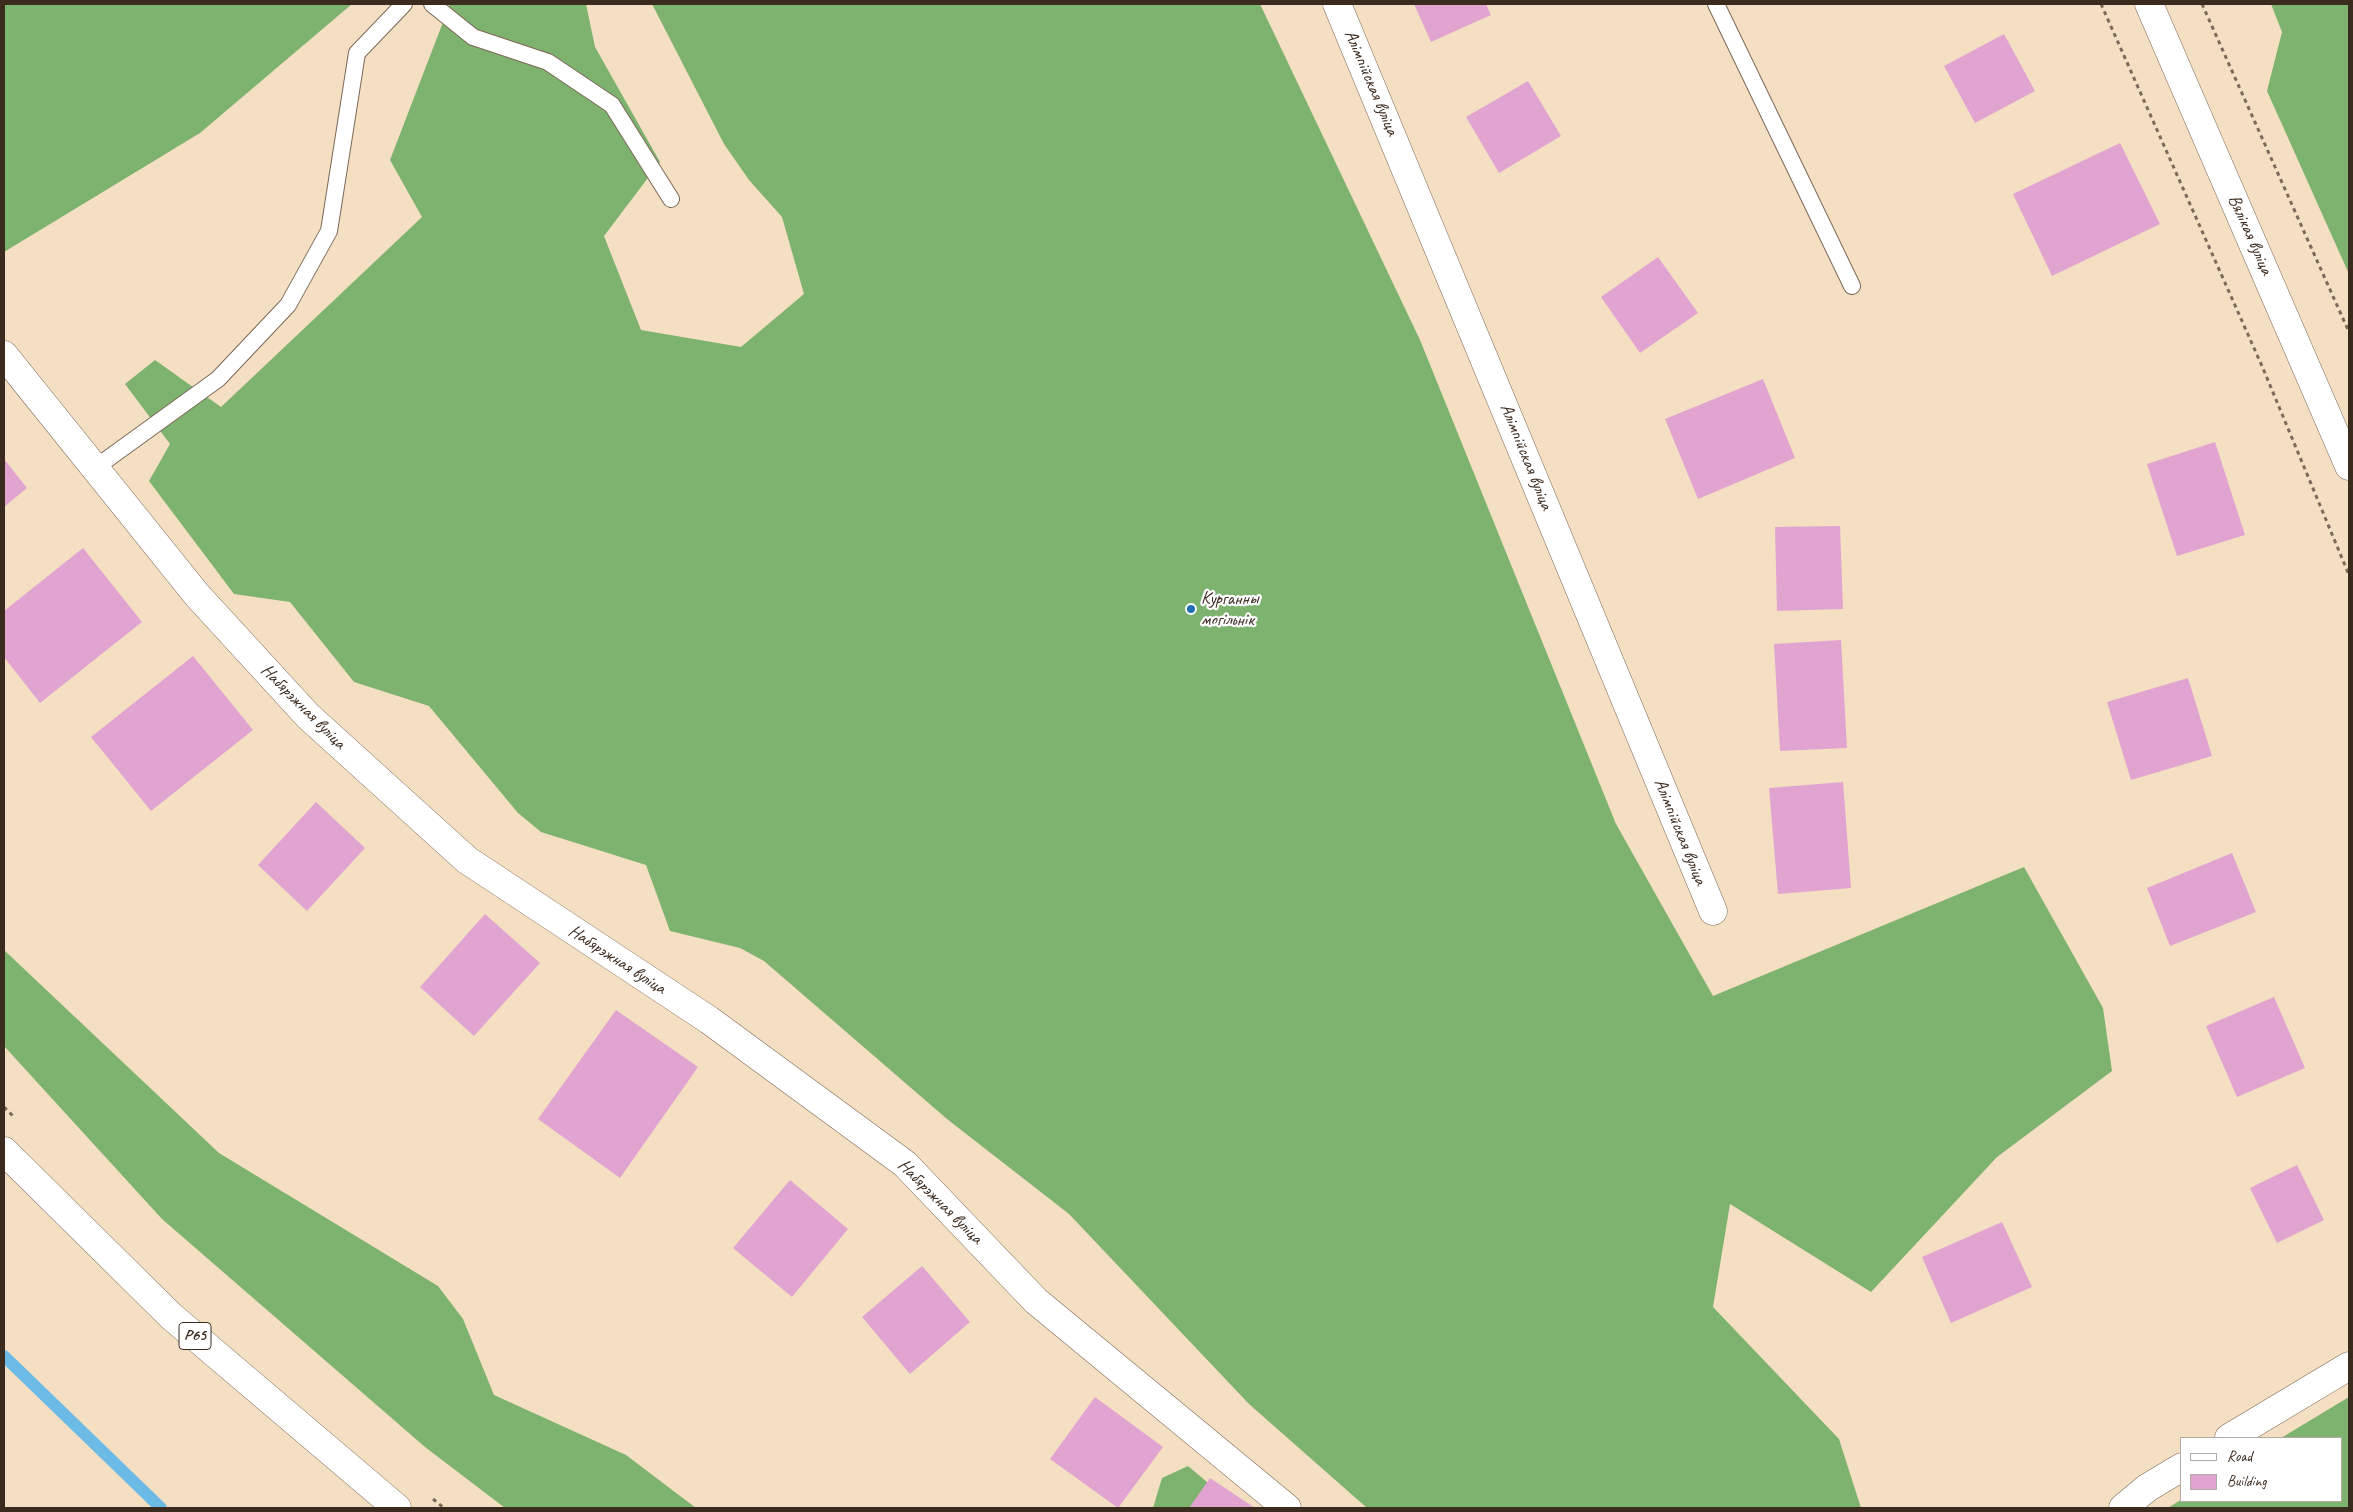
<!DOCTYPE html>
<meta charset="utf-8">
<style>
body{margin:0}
#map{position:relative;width:2353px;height:1512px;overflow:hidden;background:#f4dfc3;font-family:Caveat,sans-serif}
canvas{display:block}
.frame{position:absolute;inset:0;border:5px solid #3b2a1e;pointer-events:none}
.legend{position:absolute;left:2180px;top:1437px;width:162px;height:65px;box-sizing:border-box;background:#fff;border:1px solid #b1aaa5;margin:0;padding:6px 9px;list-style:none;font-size:15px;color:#3b2a1e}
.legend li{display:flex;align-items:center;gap:10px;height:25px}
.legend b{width:25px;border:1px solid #b1aaa5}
</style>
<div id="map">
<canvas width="2353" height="1512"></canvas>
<div class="frame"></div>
<ul class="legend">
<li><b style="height:6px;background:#fff"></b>Road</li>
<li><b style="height:14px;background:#e1a4d1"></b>Building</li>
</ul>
</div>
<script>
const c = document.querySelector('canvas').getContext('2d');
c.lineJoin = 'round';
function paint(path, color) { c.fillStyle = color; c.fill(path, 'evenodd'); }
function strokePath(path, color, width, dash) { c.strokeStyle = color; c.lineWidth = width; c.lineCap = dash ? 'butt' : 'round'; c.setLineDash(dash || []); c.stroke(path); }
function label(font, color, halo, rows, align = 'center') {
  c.font = font + ' Caveat,sans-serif'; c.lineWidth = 4.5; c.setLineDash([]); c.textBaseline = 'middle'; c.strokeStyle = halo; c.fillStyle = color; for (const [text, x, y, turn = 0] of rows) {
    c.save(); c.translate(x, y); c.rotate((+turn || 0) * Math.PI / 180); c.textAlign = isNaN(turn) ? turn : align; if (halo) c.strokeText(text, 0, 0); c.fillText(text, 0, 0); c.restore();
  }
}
paint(new Path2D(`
 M 4,4 L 352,4 L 200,133 L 4,252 Z
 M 450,4 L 586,4 L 595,47 L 660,162 L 604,236 L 641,330 L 741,347 L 804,294 L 782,217 L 749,180 L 724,144 L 652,4 L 1260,4 L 1420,340 L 1616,824 L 1713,996 L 2024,867 L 2103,1008 L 2112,1071 L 1997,1157 L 1871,1292 L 1730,1204 L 1713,1307 L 1839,1439 L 1861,1508 L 1367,1508 L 1249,1404 L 1069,1214 L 947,1119 L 764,961 L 740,948 L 670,931 L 646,865 L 541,832 L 518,813 L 429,706 L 354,682 L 290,602 L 234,594 L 149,481 L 170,444 L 125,384 L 155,360 L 221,407 L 422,217 L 390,160 Z
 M 2271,4 L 2349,4 L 2349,274 L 2267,91 L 2282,32 Z
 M 4,950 L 219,1153 L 438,1286 L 463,1319 L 494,1395 L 626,1455 L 696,1508 L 505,1508 L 425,1447 L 162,1219 L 4,1046 Z
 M 2349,1397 L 2349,1508 L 2168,1508 L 2182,1499 L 2182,1501 L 2342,1501 L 2342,1438 L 2281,1438 Z
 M 1188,1466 L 1238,1508 L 1153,1508 L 1162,1478 Z`), '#7eb26f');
strokePath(new Path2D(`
 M 4,1356 L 161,1508`), '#6cbbe6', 12);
paint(new Path2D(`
 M 1414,4 L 1486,4 L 1491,15 L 1431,42 Z
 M 2004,34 L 2035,91 L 1975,123 L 1944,66 Z
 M 1528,81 L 1561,136 L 1499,173 L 1466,117 Z
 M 2120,143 L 2160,224 L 2052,276 L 2013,194 Z
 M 1658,257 L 1698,313 L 1640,353 L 1601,297 Z
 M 1763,379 L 1795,458 L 1698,499 L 1665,419 Z
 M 2215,442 L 2245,535 L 2177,556 L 2147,464 Z
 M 4,459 L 27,488 L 4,507 Z
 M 1840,526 L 1843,609 L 1777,611 L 1775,527 Z
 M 83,548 L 142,622 L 40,703 L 4,657 L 4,611 Z
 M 1841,640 L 1847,748 L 1780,751 L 1774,644 Z
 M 193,656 L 253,730 L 151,811 L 91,737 Z
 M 2188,678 L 2212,756 L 2131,780 L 2107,702 Z
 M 1843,782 L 1851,888 L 1778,894 L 1769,788 Z
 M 316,802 L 365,848 L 307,911 L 258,865 Z
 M 2232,853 L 2256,912 L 2170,946 L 2147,888 Z
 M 485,914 L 540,963 L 474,1036 L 420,987 Z
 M 2274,997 L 2305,1068 L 2237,1097 L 2206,1026 Z
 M 616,1010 L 698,1067 L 620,1178 L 538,1119 Z
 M 2297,1165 L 2324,1220 L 2277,1243 L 2250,1188 Z
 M 790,1180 L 848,1229 L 792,1297 L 733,1248 Z
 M 2002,1222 L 2032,1287 L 1951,1323 L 1922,1257 Z
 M 922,1266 L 970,1322 L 910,1374 L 862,1317 Z
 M 1095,1397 L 1163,1447 L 1118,1508 L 1050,1459 Z
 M 1210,1478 L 1255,1508 L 1189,1508 Z`), '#e1a4d1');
const lane = new Path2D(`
 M 432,4 L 473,37 L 548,62 L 612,105 L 671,199
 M 1716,4 L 1852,286
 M 95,468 L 218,379 L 288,305 L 329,231 L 357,53 L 404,4`);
const street = new Path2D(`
 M 1337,4 L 1713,911
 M 4,355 L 197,595 L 308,716 L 467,860 L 709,1020 L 905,1164 L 1036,1301 L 1287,1508
 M 2229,1438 L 2349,1366
 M 2123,1508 L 2147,1488 L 2182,1467`);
const secondary = new Path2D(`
 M 2149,4 L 2349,466`);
const primary = new Path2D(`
 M 4,1151 L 171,1316 L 397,1508`);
strokePath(lane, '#7c6958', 18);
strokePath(street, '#7c6958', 29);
strokePath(secondary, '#7c6958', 29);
strokePath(primary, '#7c6958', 29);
strokePath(new Path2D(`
 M 2101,4 L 2262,366 L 2349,575
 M 2202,4 L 2349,332
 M 4,1107 L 13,1116
 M 433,1499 L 444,1508`), '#7c6958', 3, [4, 4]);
strokePath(lane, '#fff', 16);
strokePath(street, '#fff', 28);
strokePath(secondary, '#fff', 28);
strokePath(primary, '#fff', 28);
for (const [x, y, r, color] of [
 [1191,609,5,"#1f6fb2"]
]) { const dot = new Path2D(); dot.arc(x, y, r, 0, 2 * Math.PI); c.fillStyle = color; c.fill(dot); strokePath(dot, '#fff', 2); }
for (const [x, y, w] of [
 [195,1336,32]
]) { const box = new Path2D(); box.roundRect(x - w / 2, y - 13.5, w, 27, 4); c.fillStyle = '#fff'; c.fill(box); strokePath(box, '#3b2a1e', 1); }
label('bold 16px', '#3b2a1e', null, [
 ["Р65",195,1336]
]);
label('18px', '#3b2a1e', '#fff', [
 ["Алімпійская вуліца",1371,83,67],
 ["Вялікая вуліца",2250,235,66],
 ["Алімпійская вуліца",1526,457,68],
 ["Набярэжная вуліца",303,707,45],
 ["Алімпійская вуліца",1680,832,68],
 ["Набярэжная вуліца",617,960,33],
 ["Набярэжная вуліца",940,1202,45]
]);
label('18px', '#3b2a1e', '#fff', [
 ["Курганны",1201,599],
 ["могільнік",1201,620]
], 'left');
</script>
